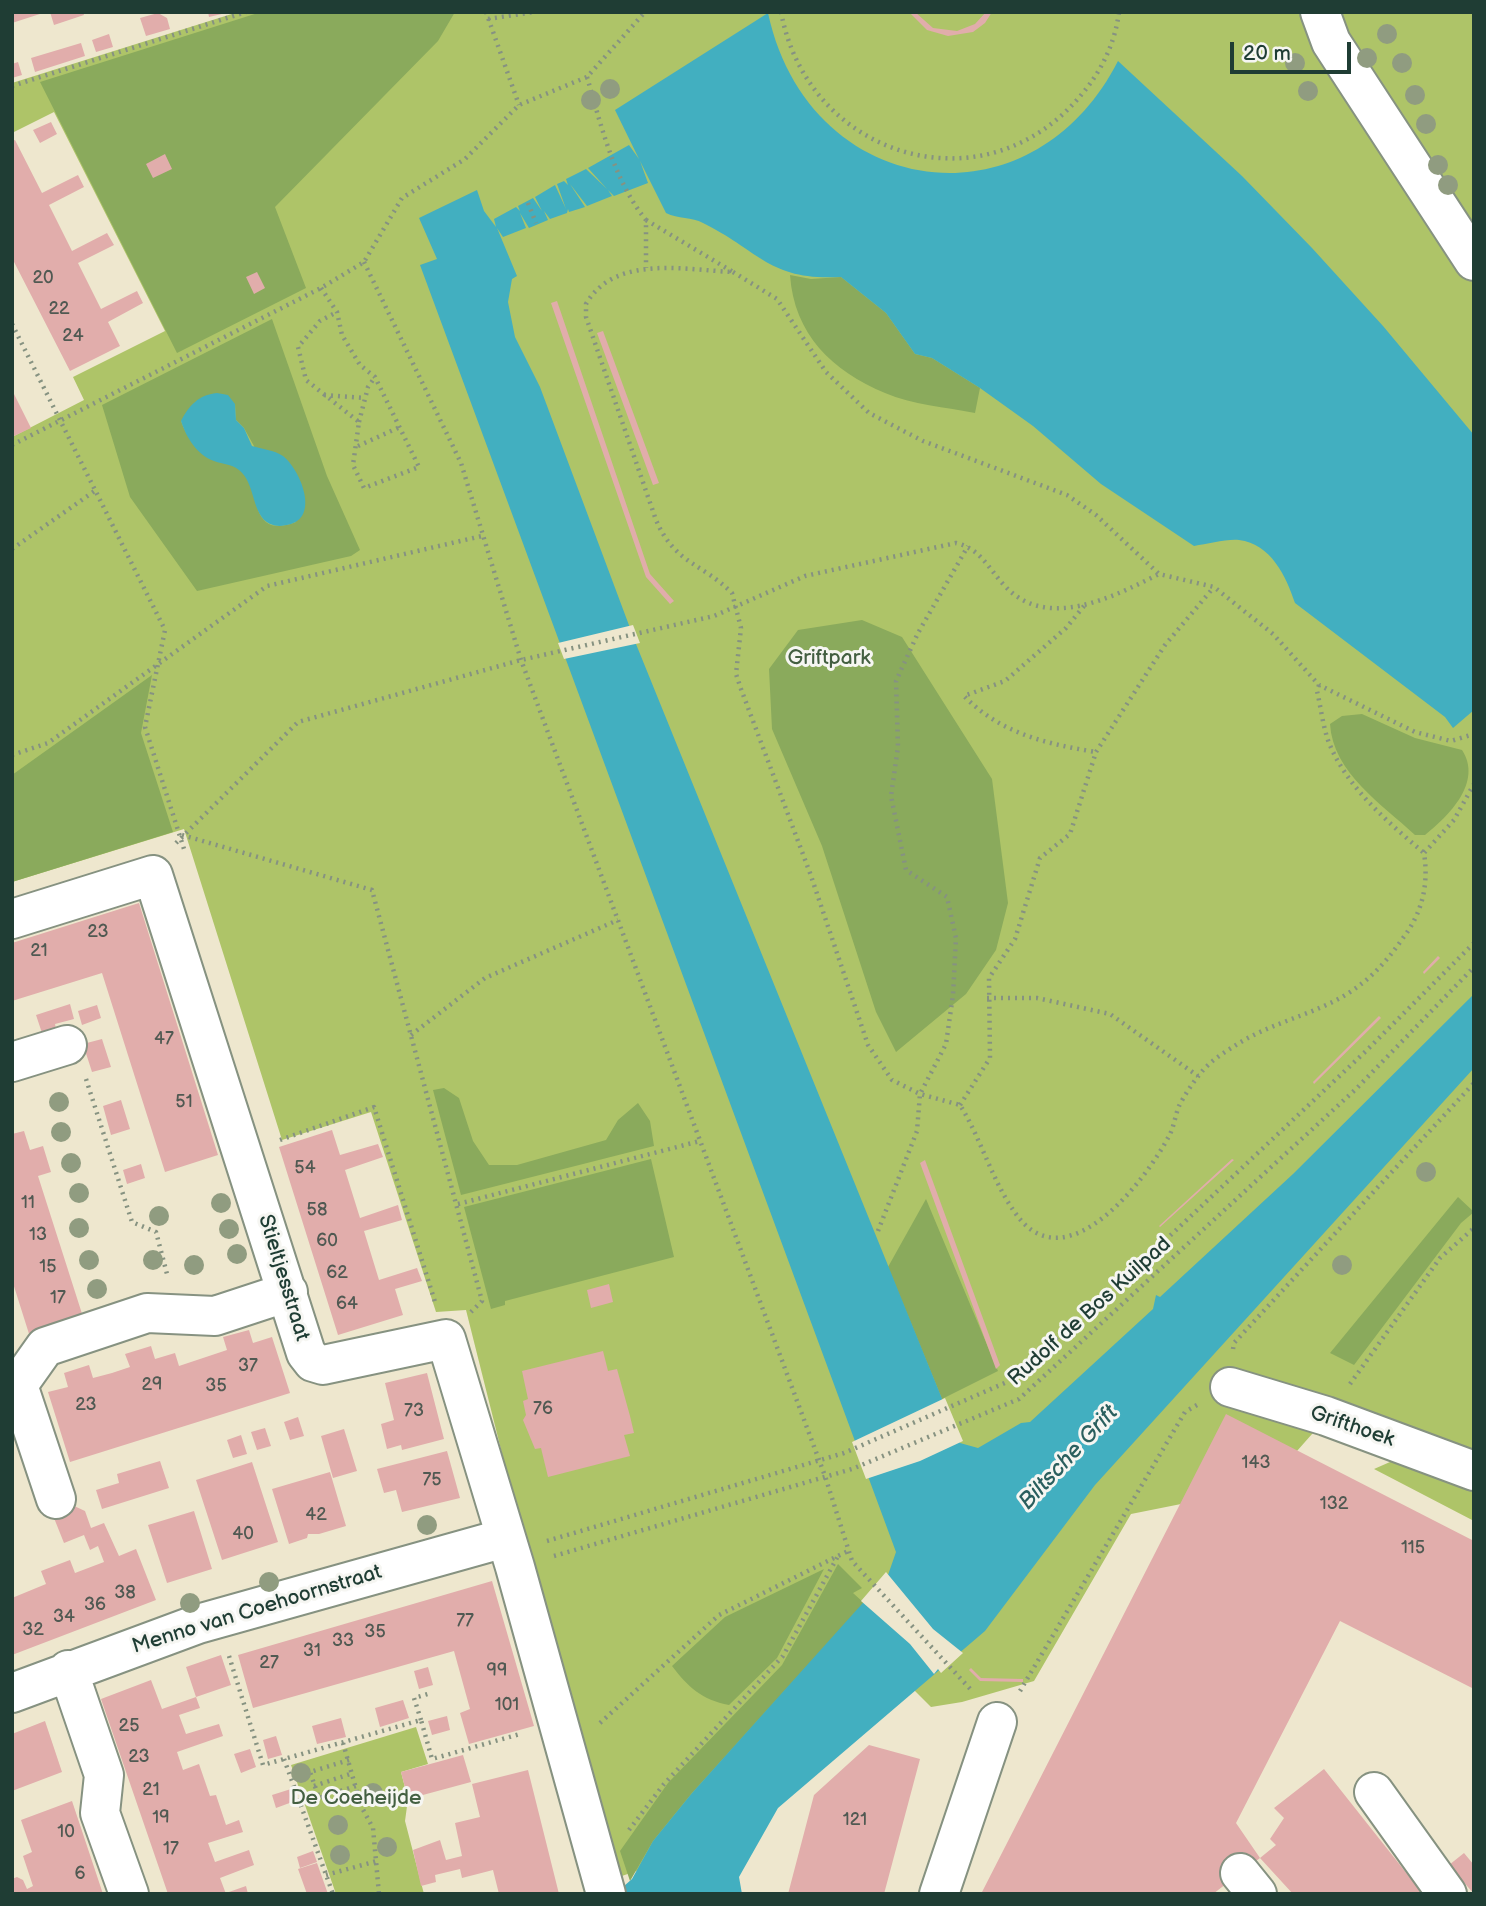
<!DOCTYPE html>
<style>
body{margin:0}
#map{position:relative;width:1486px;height:1906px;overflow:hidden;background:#eee7ce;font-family:"Balsamiq Sans",sans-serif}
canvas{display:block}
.frame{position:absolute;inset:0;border:14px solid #1f3d34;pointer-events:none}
.scale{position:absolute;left:1230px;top:42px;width:121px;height:32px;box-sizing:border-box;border:4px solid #1f3d34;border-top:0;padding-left:9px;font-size:21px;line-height:24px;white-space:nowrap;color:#1f3d34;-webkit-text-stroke:5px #f6f6f2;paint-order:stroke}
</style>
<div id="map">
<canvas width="1486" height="1906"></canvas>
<div class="frame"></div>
<div class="scale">20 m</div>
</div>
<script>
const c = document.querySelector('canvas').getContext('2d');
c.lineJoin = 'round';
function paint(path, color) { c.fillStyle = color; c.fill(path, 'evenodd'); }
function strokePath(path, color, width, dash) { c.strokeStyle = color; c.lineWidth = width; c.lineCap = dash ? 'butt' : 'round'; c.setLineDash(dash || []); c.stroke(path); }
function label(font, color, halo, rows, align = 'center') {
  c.font = font + ' "Balsamiq Sans",sans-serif'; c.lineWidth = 6; c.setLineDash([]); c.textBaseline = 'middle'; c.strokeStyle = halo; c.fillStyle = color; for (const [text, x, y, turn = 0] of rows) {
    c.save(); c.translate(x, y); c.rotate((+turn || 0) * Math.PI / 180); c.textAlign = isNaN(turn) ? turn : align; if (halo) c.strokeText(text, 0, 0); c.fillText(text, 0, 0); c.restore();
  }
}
paint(new Path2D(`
 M 238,12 L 1474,12 L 1474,1459 L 1335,1408 L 1297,1451 L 1181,1504 L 1131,1514 L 1034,1681 L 962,1702 L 931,1707 L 886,1662 L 691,1852 L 619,1877 L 534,1581 L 466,1310 L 436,1312 L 371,1112 L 282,1140 L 184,829 L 12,882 L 12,437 L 84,400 L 73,377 L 165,331 L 54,112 L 12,133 L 12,83 Z
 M 1406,1455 L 1474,1480 L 1474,1521 L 1374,1469 Z
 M 416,1727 L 428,1764 L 401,1772 L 408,1799 L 405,1821 L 424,1894 L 336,1894 L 291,1765 Z`), '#aec468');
paint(new Path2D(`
 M 261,12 L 455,12 L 438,41 L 275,207 L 306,288 L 177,353 L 40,82 Z
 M 790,275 L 811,279 L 841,277 L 886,313 L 915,354 L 932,358 L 980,388 L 975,413 C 946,407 912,405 885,393 C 832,371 794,334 790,275 Z
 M 272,319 L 327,476 L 360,550 L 351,556 L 197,591 L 130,497 L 102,405 ZM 235,404 L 236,420 L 244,428 L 296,522 C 288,525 278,528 269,524 C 252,514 258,489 246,475 C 226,451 192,457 181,421 Z
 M 862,620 L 902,637 L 992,779 L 1008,903 L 996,950 L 966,994 L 896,1052 L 876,1012 L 822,846 L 772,729 L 769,669 L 798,630 Z
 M 152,675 L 141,733 L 173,832 L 12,882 L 12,775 Z
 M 1362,714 L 1415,738 L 1462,750 C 1483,782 1449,816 1425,835 L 1415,835 C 1382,804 1333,773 1330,724 L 1342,716 Z
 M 444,1088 L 459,1098 L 473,1141 L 489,1165 L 517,1165 L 606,1140 L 618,1120 L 638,1103 L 650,1121 L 654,1146 L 461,1195 L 433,1090 Z
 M 651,1159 L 674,1257 L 505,1301 L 505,1305 L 491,1309 L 464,1207 Z
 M 1458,1197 L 1474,1212 L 1461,1223 L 1354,1365 L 1330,1353 Z
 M 926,1199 L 998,1371 L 942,1399 L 888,1267 Z
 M 838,1564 L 862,1588 L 853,1593 L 864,1603 L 692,1793 L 653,1841 L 630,1881 L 620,1851 L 668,1783 L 782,1665 Z
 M 824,1569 L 777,1658 L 729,1705 C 702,1700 688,1687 672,1666 L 725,1617 Z`), '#8aaa5c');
paint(new Path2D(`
 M 768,13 C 808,199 1030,233 1118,61 L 1242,176 L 1312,248 L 1383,326 L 1474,435 L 1474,710 L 1453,728 L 1445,717 L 1295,603 C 1286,576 1271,544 1239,540 C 1225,539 1208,544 1194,546 L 1101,484 L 1033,426 L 980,388 L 932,358 L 915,354 L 886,313 L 841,277 C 769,281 760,251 703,223 C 692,217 678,219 666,213 L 640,161 L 648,183 L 614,196 L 608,190 L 612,196 L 587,206 L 570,184 L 585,207 L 569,212 L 568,209 L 567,213 L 550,219 L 544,211 L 548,220 L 529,228 L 520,213 L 526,228 L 503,237 L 497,228 L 517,276 L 512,279 L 508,302 L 515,337 L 540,387 L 636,644 L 960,1443 L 978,1448 L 1021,1423 L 1030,1422 L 1153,1309 L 1156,1295 L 1160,1297 L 1293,1174 L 1474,994 L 1474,1068 L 1095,1485 L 985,1631 L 778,1808 L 739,1877 L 742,1894 L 615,1894 L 632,1879 L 653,1841 L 692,1793 L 888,1575 L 896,1552 L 420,265 L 437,259 L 419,218 L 477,190 L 484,211 L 496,227 L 494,219 L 516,207 L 520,211 L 518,206 L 533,198 L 542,211 L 535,197 L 555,185 L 566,209 L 557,184 L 564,181 L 568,185 L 566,179 L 586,169 L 607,189 L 588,168 L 629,145 L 639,159 L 615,110 Z
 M 217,393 L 228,395 L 235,404 L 236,420 L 244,428 L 252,446 C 262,449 274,450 283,456 C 299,468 320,515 291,524 C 284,526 277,527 270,524 C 251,515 256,483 239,470 C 230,463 224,465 214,461 C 197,455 186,437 181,421 C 189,406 198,395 217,393 Z`), '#42afc0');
paint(new Path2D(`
 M 633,625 L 640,643 L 564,659 L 558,643 Z
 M 945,1398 L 963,1441 L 920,1461 L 866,1479 L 852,1442 Z
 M 886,1572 L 933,1629 L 963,1653 L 941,1673 L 938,1669 L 934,1674 L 910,1644 L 861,1601 Z`), '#eee7ce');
paint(new Path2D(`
 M 12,12 L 43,12 L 43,13 L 12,23 Z
 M 50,12 L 83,12 L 84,15 L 54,25 Z
 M 208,12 L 226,12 L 226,13 L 209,17 Z
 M 909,12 L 915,12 L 933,28 L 957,31 L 975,24 L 986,12 L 992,12 L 985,23 L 973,32 L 948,36 L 927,30 Z
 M 158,13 L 167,18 L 170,29 L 146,36 L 140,18 Z
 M 109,34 L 113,47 L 96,52 L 92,40 Z
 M 81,43 L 85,56 L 35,72 L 31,58 Z
 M 18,62 L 22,75 L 12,78 L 12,64 Z
 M 51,122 L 57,134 L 40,143 L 33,130 Z
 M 15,140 L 42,193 L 78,175 L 84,187 L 49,205 L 72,251 L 107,233 L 114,245 L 78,263 L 101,309 L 137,291 L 143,303 L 108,322 L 120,346 L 70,371 L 12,258 L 12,141 Z
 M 165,154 L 172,169 L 153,178 L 146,164 Z
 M 257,272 L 265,288 L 254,294 L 246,277 Z
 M 557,301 L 650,574 L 674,601 L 670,604 L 646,577 L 551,303 Z
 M 603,331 L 659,483 L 653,485 L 597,333 Z
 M 12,390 L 31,428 L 12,437 Z
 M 139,903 L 218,1155 L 165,1172 L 102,973 L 12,1001 L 12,943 Z
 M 1438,956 L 1440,958 L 1424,974 L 1423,972 Z
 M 70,1004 L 74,1019 L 55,1024 L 56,1029 L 42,1033 L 36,1015 Z
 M 97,1005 L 101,1018 L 82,1025 L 78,1011 Z
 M 1379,1016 L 1381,1018 L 1314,1084 L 1313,1082 Z
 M 102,1039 L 111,1067 L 92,1072 L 83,1044 Z
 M 121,1100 L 130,1129 L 111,1135 L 103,1106 Z
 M 332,1130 L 340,1155 L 378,1144 L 383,1157 L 345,1170 L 360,1218 L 398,1205 L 402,1220 L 364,1231 L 379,1280 L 417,1268 L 422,1281 L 395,1289 L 403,1315 L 338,1335 L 279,1147 Z
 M 24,1131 L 30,1150 L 43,1146 L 51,1172 L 38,1176 L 84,1320 L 30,1337 L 12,1280 L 12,1134 Z
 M 1232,1159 L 1234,1160 L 1160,1227 L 1159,1226 Z
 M 925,1160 L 1000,1365 L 996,1369 L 920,1163 Z
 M 141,1164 L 145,1178 L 127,1184 L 123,1170 Z
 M 609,1284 L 613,1302 L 591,1308 L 587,1290 Z
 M 249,1330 L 253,1343 L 272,1337 L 290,1393 L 70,1462 L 48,1392 L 68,1387 L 64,1373 L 89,1365 L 93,1378 L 112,1373 L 130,1367 L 125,1354 L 151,1346 L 155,1359 L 175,1353 L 179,1366 L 227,1350 L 223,1337 Z
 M 603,1351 L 608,1371 L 617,1369 L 630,1416 L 634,1433 L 624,1435 L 630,1456 L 548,1477 L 541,1448 L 535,1449 L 523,1420 L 526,1415 L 523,1401 L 528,1399 L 522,1371 Z
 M 427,1373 L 444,1439 L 402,1450 L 401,1445 L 387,1449 L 381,1424 L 394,1420 L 385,1383 Z
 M 1226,1414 L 1474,1541 L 1474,1689 L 1340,1621 L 1236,1823 L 1260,1858 L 1240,1873 L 1213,1894 L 981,1894 Z
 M 298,1417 L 304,1436 L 290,1440 L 284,1422 Z
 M 265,1428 L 271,1446 L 257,1450 L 251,1432 Z
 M 344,1429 L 357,1471 L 333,1478 L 321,1436 Z
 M 241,1435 L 247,1454 L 233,1458 L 227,1440 Z
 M 447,1451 L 460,1498 L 402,1512 L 396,1490 L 384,1493 L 377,1469 Z
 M 160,1461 L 169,1488 L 102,1509 L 96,1490 L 119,1483 L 117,1474 Z
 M 252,1462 L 278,1542 L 222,1560 L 196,1480 Z
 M 330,1472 L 346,1526 L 319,1534 L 308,1534 L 307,1538 L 289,1544 L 272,1489 Z
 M 72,1505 L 85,1511 L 91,1528 L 104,1523 L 119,1556 L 136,1549 L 156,1600 L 12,1655 L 12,1598 L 46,1584 L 41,1571 L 70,1560 L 75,1573 L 104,1562 L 98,1546 L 90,1550 L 84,1535 L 64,1543 L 52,1513 Z
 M 194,1511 L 212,1569 L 167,1583 L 148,1525 Z
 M 492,1581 L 534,1726 L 469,1744 L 460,1713 L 470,1709 L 454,1651 L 253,1708 L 238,1655 Z
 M 221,1655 L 231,1685 L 196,1697 L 186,1667 Z
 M 428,1667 L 433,1685 L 419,1689 L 414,1671 Z
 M 971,1668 L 981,1678 L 1023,1679 L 1023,1682 L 980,1681 L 969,1670 Z
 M 151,1680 L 162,1709 L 196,1697 L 200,1708 L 179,1715 L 186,1734 L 219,1724 L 223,1736 L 177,1752 L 183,1770 L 199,1764 L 210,1796 L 216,1795 L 226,1825 L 239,1820 L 243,1832 L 208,1843 L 215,1862 L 249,1850 L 254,1865 L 220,1878 L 226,1894 L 168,1894 L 101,1699 Z
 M 403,1700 L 409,1718 L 380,1727 L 375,1708 Z
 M 447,1716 L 450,1730 L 432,1735 L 428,1721 Z
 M 341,1718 L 346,1737 L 317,1744 L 312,1726 Z
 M 45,1721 L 62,1772 L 12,1791 L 12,1734 Z
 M 276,1736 L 282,1755 L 268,1759 L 263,1740 Z
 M 869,1745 L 920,1759 L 884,1894 L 788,1894 L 814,1795 Z
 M 250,1749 L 256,1767 L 241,1773 L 234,1754 Z
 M 463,1755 L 471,1782 L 408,1799 L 401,1772 Z
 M 1324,1769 L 1423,1894 L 1293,1894 L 1260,1858 L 1276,1845 L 1270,1839 L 1284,1818 L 1274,1808 Z
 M 528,1770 L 559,1894 L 499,1894 L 493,1870 L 462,1878 L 460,1869 L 435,1875 L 436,1882 L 421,1886 L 413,1850 L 440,1840 L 446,1860 L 462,1856 L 455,1823 L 480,1817 L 472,1784 Z
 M 291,1789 L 295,1801 L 276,1808 L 272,1795 Z
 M 72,1801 L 103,1894 L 14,1894 L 12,1879 L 17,1877 L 23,1880 L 27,1889 L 33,1886 L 23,1856 L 32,1852 L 21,1820 Z
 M 313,1851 L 317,1862 L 300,1868 L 297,1857 Z
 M 1464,1853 L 1474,1865 L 1474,1894 L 1449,1865 Z
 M 317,1863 L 328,1894 L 307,1894 L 298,1869 Z
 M 246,1886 L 248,1894 L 226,1894 L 226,1893 Z`), '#e1adab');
const minor = new Path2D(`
 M 1320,12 L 1331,42 L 1474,261
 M 12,919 L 153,875 L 306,1353 L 313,1362 L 323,1365 L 446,1339 L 515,1567 L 606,1894
 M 12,1062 L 67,1045
 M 1230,1387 L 1326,1416 L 1474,1471
 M 56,1499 L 18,1385 L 45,1347 L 147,1313 L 215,1316 L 288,1292
 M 68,1670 L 104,1775 L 100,1813 L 129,1894
 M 12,1693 L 198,1624 L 505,1538
 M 1374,1792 L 1447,1894
 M 1240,1873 L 1257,1894
 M 939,1894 L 997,1722`);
strokePath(minor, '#869281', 42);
strokePath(new Path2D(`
 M 486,12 L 519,105
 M 781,12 C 808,158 985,212 1082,94 C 1102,70 1115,43 1119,12
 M 488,19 L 534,12
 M 587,77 C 601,125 614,181 646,220 L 646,268
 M 12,86 L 246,12
 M 528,203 L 536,223
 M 646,220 L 733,272 C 685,270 615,254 586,304 L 586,317 L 656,520 C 675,564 702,563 732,593 L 741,628 L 736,674 L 741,689 L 810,873 L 868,1045 L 892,1080 L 920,1094 L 960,1105 C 982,1140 993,1185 1019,1218 C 1069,1280 1146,1180 1169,1136 C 1174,1127 1175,1116 1179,1106 C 1184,1096 1192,1084 1199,1075 C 1209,1062 1223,1053 1236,1045 C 1270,1023 1313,1015 1347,994 C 1371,979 1387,961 1403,938 C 1422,913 1429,885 1424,853 L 1454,820 L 1474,784
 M 364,262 L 461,463 L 521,660 L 825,1476 L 852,1561 L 973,1692
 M 733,272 L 777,299 L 826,372 L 869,413 L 923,441 L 1067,495 L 1096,515 L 1159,574 L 1214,587 L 1273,634 L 1319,685 L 1415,732 L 1451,741 L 1474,734
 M 321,288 L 337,312 L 342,335 L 360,365 L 375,377 L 419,467 L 364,488 L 353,465 L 359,422 L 306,380 L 298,347 L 320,321 L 337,312
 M 12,324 L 165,630 L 145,727 L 184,849
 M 324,395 L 365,398
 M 359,422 L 368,387 L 375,377
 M 12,445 L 321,288 L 364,262 L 402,198 L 465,159 L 519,105 L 587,77 L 645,12
 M 358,446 L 400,427
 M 12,549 L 96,490
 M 1084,606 L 1066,628 L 1005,681 L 964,696 C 1000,733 1046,744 1096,752
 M 1319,685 L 1317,691 C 1321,708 1323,727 1329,743 C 1348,789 1388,822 1424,853
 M 12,755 L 48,743 L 267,586 L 482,536
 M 182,835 L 372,890 L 482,1301 L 471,1312
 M 176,843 L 298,722 L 521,660 L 714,616 L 805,576 L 956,543 C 981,549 988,568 1004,585 C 1046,632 1113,597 1159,574
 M 987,998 L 1037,998 L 1110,1014 L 1198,1076
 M 411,1035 L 485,978 L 618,920
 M 86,1079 L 132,1222 L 156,1232 L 167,1274
 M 960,1105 L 990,1058 L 989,978 L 1015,939 L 1040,858 L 1070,834 L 1096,752 L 1165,645 L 1214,587
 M 280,1140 L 374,1107 L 435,1302
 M 458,1204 L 700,1141
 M 878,1231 L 917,1131 L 920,1094 L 946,1044 L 953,995 L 956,938 L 947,897 L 906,870 L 891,796 L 898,747 L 896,681 L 918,633 L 968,546
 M 1233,1349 L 1234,1343 L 1474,1083
 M 1350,1384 L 1440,1258 L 1474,1228
 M 547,1541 L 844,1453 L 1007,1382 L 1157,1248 L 1366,1051 L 1474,943
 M 554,1556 L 852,1469 L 1019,1399 L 1356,1089 L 1474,967
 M 229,1656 L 263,1765 L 421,1720 L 432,1759 L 520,1734
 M 1020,1691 L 1185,1412 L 1197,1405
 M 421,1720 L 414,1698 L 431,1693
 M 600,1723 L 719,1615 L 850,1550
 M 343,1743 L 361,1806 L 373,1828 L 379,1894
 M 284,1759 L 333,1894
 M 349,1760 L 310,1772 L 319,1798 L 356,1786
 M 314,1786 L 353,1773
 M 629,1830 L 664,1784 L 783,1656 L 838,1556
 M 326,1875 L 377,1861`), '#869281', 4.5, [2, 5]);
strokePath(minor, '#fff', 38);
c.fillStyle = '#909c80';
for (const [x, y] of [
 [1387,34],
 [1367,58],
 [1295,63],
 [1402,63],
 [610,89],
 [1308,91],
 [1415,95],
 [591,100],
 [1426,124],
 [1438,165],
 [1448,185],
 [59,1102],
 [61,1132],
 [71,1163],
 [1426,1172],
 [79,1193],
 [221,1203],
 [159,1216],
 [79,1228],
 [229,1229],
 [237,1254],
 [89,1260],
 [153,1260],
 [194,1265],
 [1342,1265],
 [97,1289],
 [427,1525],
 [269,1582],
 [190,1603],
 [301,1773],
 [373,1793],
 [338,1825],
 [387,1847],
 [340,1855]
]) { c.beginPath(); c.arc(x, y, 10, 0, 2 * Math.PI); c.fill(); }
label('18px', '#505952', null, [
 ["20",43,278],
 ["22",59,309],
 ["24",73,336],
 ["23",98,932],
 ["21",39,951],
 ["47",164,1039],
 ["51",184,1102],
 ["54",305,1168],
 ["11",28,1203],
 ["58",317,1210],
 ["13",38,1235],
 ["60",327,1241],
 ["15",48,1267],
 ["62",337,1273],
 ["17",58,1298],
 ["64",347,1304],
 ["37",248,1366],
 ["29",152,1385],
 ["35",216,1386],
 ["23",86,1405],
 ["76",543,1409],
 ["73",414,1411],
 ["143",1256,1463],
 ["75",432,1480],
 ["132",1334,1504],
 ["42",316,1515],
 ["40",243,1534],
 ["115",1413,1548],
 ["38",125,1593],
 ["36",95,1605],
 ["34",64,1617],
 ["77",465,1621],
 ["32",33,1630],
 ["35",375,1632],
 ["33",343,1641],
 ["31",312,1651],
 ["27",269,1663],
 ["99",497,1671],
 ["101",507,1705],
 ["25",129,1726],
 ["23",139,1757],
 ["21",151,1790],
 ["19",161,1818],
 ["121",855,1820],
 ["10",66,1832],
 ["17",171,1849],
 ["6",80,1874]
]);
label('21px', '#435f41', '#f6f6f2', [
 ["Griftpark",829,659],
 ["De Coeheijde",356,1799]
]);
label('21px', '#1f3d34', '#f6f6f2', [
 ["Stieltjesstraat",283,1278,73],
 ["Rudolf de Bos Kuilpad",1090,1312,-42],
 ["Grifthoek",1352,1427,19],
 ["Menno van Coehoornstraat",257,1610,-17]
]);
label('italic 23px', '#2a5f5e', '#f6f6f2', [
 ["Biltsche Grift",1069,1458,-47]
]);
</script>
